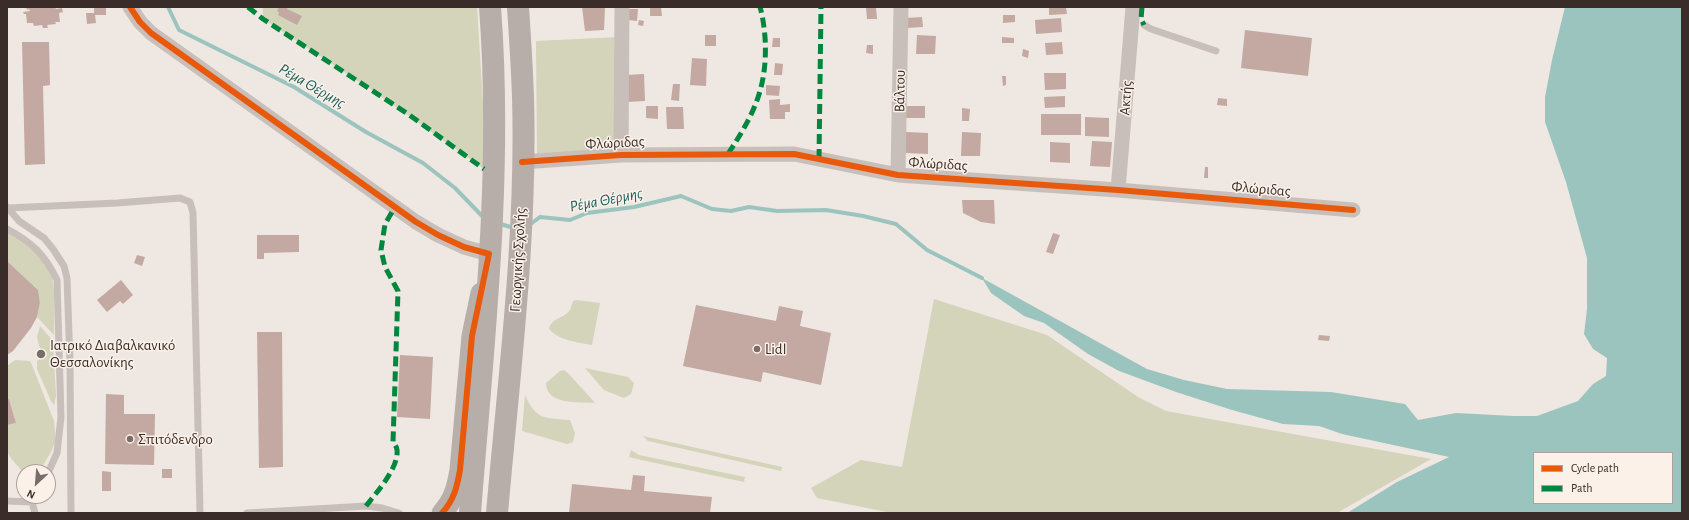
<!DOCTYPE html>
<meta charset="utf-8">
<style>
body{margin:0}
#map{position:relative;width:1689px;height:520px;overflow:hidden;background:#efe7e2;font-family:"Alegreya Sans",sans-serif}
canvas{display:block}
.frame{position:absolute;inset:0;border:8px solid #3a2c28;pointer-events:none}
.legend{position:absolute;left:1533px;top:452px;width:140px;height:52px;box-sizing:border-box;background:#fbf1e9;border:1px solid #aea29c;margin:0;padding:5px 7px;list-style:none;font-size:12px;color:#3a2c28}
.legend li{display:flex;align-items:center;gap:8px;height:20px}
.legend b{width:20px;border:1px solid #aea29c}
.north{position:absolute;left:16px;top:464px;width:40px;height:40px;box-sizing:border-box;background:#fbf1e9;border:1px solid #aea29c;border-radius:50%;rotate:206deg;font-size:11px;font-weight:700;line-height:16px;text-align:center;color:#3a2c28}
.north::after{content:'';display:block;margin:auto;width:14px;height:18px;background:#796d69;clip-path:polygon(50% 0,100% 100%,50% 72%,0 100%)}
</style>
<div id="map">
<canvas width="1689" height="520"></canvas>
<div class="frame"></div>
<ul class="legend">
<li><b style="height:5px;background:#e8590c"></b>Cycle path</li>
<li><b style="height:5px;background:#00873e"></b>Path</li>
</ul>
<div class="north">N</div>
</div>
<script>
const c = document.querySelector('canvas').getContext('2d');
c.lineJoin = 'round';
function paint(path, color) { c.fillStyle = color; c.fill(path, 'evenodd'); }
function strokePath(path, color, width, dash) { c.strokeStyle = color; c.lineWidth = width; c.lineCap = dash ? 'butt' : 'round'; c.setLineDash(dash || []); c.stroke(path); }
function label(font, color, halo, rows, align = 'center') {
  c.font = font + ' "Alegreya Sans",sans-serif'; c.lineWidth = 3; c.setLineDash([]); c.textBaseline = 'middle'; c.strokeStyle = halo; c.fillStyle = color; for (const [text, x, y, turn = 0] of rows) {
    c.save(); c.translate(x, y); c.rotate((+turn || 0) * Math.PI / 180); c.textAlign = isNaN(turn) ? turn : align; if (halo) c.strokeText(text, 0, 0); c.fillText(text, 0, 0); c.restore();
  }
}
paint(new Path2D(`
 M 263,7 L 477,7 L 485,136 L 484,169 L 376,93 L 263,19 Z
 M 618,37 L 618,151 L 537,156 L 536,41 Z
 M 7,232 L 16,236 L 43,259 L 52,276 L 54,291 L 54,335 L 37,317 L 40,303 L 38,290 L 7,261 Z
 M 934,299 L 1047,335 L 1138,397 L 1166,411 L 1431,459 L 1337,513 L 892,513 L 817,498 L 811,488 L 861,460 L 902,467 Z
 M 576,300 L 600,303 L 592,345 C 577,342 560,341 549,329 C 552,317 564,319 570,310 C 571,308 572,304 573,301 Z
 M 40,326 L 53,341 L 56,396 L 54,405 L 51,401 L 37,369 L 37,361 L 42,357 L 37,337 Z
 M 15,360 L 30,361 L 32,365 L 54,421 L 55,432 L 55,442 L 51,452 L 39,472 L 24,472 L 24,492 L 17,493 C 32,467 15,470 7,451 C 5,444 7,433 7,425 L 16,423 L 9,399 L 7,400 L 7,366 Z
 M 585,368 L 628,377 L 634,383 L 631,394 L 624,398 L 604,390 Z
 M 564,370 L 568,373 L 595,403 C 579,402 546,405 546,383 L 560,371 Z
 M 525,395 C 536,420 545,418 570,420 L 575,433 L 573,442 L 567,444 L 522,431 Z
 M 643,436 L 782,467 L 781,471 L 648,441 Z
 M 631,450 L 639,455 L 745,477 L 744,482 L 637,459 L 629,457 Z`), '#d3d4ba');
paint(new Path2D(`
 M 1565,7 L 1682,7 L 1682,513 L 1347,513 L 1397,482 L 1449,457 L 1342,434 L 1319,426 L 1283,424 L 1232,410 L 1176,392 L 1119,371 L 1088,354 L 1044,323 L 1024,316 L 991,293 L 982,278 L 1147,369 L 1184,380 L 1227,389 L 1331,392 L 1405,404 L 1418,420 L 1456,413 L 1514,416 L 1537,416 L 1578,401 L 1593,384 L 1606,376 L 1607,358 L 1593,349 L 1584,334 L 1587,309 L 1587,258 L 1566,182 L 1545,122 L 1545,97 L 1552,60 ZM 1534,453 L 1672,453 L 1672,503 L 1534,503 Z`), '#9cc4bf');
strokePath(new Path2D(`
 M 168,7 L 179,30 L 294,87 L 366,132 L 423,163 L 455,188 L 484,218
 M 497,223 L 514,228
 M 528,226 L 540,217 L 570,220 L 587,213 L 634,207 L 681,196 L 712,209 L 731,211 L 749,207 L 777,211 L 826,210 L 863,216 L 896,224 L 927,250 L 982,278`), '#9cc4bf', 4);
paint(new Path2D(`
 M 26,7 L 55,7 L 56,9 L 62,8 L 63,12 L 59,13 L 60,22 L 55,22 L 56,24 L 47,25 L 48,28 L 43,28 L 42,25 L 34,26 L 33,23 L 27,23 L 26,14 L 24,14 L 23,12 L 30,11 L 29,9 L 27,10 Z
 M 94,7 L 106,7 L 106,15 L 95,15 L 96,23 L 87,24 L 86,13 L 94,13 Z
 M 279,7 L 288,7 L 287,9 L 302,16 L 297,25 L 278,15 L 279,12 L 277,11 Z
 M 582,7 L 605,7 L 604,30 L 585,31 Z
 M 650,7 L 661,7 L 662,16 L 650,16 Z
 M 866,7 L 876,7 L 877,19 L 867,19 Z
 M 1049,7 L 1066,7 L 1067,14 L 1049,15 Z
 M 629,9 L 638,9 L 637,21 L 628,20 Z
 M 1003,15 L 1015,15 L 1015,22 L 1003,23 Z
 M 922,17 L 923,27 L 906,28 L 906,18 Z
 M 1061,18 L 1062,32 L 1036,34 L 1035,20 Z
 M 639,20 L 644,21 L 643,26 L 638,25 Z
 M 1245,30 L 1312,38 L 1308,76 L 1241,68 Z
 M 705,35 L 716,35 L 716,46 L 705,46 Z
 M 917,35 L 936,36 L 935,54 L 916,54 Z
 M 1002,37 L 1014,38 L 1014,43 L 1002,43 Z
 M 773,38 L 780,38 L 780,47 L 772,47 Z
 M 22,42 L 49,42 L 50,85 L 43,86 L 45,164 L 25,165 Z
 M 1062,42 L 1063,54 L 1046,55 L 1045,43 Z
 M 867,45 L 873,45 L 873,54 L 866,53 Z
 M 1023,49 L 1029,51 L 1028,58 L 1022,56 Z
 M 692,58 L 707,59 L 706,86 L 690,85 Z
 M 775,63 L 783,64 L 782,75 L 774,75 Z
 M 1044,73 L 1066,73 L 1066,89 L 1045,90 Z
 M 644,74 L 645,101 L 627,102 L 626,75 Z
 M 1002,76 L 1006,76 L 1006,85 L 1003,86 Z
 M 673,84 L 680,84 L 679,101 L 671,100 Z
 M 766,85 L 780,86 L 779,96 L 766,95 Z
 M 1065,96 L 1065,107 L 1045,108 L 1044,97 Z
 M 1218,98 L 1227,99 L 1227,106 L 1217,105 Z
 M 780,99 L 780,105 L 790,104 L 790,112 L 785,112 L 785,119 L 770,119 L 769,100 Z
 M 646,106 L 658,106 L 658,119 L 646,118 Z
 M 904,106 L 925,106 L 925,118 L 904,118 Z
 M 666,107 L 683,107 L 684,129 L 667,129 Z
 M 962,108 L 970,109 L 969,121 L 962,121 Z
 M 1041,114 L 1081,114 L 1081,135 L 1041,135 Z
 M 1085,117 L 1109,118 L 1109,137 L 1085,136 Z
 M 906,132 L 928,133 L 928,154 L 905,153 Z
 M 962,132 L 981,133 L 980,156 L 961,156 Z
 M 1092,141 L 1112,142 L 1110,167 L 1090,166 Z
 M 1050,142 L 1070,143 L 1070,163 L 1050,162 Z
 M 1205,167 L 1208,167 L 1208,178 L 1204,178 Z
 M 962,200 L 994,200 L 995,224 L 981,222 L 963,213 Z
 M 1053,233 L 1060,235 L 1053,254 L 1046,252 Z
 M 257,235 L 299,235 L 299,252 L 264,253 L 264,259 L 257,259 Z
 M 137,255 L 145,257 L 142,266 L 134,263 Z
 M 7,261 L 38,290 L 40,303 L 37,317 L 31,328 L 13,351 L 7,355 Z
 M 121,280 L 133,295 L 123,304 L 120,301 L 107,312 L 97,300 Z
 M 696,305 L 776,321 L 779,306 L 803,311 L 800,326 L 831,333 L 821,385 L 763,372 L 761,382 L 683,366 Z
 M 257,332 L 282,332 L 283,467 L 259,468 Z
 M 1319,335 L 1330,336 L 1329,341 L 1318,340 Z
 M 400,355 L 433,357 L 430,419 L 397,417 Z
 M 106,394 L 124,395 L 124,414 L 155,414 L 154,465 L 105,464 Z
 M 9,399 L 16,423 L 7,425 L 7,400 Z
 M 162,469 L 172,469 L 172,478 L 162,478 Z
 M 102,471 L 111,472 L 111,491 L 102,491 Z
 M 633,475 L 645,476 L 644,491 L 712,497 L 710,513 L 569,513 L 572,484 L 631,490 Z`), '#c4a8a2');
strokePath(new Path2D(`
 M 1144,25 L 1151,29 L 1216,51
 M 7,207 L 19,221 L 44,238 L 53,249 L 64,266 L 67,278 L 70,362 L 71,513
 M 8,208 L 117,203 L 180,198 L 190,202 L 193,213 L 200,513
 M 7,229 C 32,242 45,255 57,280 L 61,417 L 57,453 L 48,473
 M 34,496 L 32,502 L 35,513
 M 7,501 L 32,502
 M 247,513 L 366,506 L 382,508 L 399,513`), '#c8bfba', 7);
strokePath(new Path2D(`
 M 130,7 L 140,22 L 151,33 L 416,222 L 438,235 L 464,247 L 489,254
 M 621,155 L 622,7
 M 522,162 L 621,155 L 794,154 L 898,175 L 1118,190 L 1353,210
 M 898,175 L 901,7
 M 1118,190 L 1133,7`), '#c8bfba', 15);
strokePath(new Path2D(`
 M 442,513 C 454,500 457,487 460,470 L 472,336 L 481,293`), '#b9afaa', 21);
strokePath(new Path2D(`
 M 470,513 C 483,345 503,176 490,7
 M 497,513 C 509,375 527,236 523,97 C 522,67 520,37 518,7`), '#b7aeaa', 22);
strokePath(new Path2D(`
 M 248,7 L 263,19 L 408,114 L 484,169
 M 1142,7 L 1141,19 L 1144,25
 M 728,154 C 754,114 768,87 765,37 C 764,27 763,17 760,7
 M 819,159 L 821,7
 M 366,506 C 376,493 399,468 397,450 C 397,448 395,444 393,442 L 398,291 L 385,267 L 381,250 L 385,224 L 395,207`), '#00873e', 5, [10, 5]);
strokePath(new Path2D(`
 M 130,7 L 140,22 L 151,33 L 416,222 L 438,235 L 464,247 L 489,254 L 472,336 L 460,470 C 457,487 454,500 442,513
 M 522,162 L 621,155 L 794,154 L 898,175 L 1118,190 L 1353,210`), '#e8590c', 6);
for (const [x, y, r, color] of [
 [757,349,4,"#796d69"],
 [41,354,5,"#796d69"],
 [130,439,4,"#796d69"]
]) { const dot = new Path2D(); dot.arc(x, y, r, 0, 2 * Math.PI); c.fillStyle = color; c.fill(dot); strokePath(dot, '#fbf1e9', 1.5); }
label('15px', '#3a2c28', '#fbf1e9', [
 ["Βάλτου",900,91,-89],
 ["Ακτής",1126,98,-86],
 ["Φλώριδας",615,143,-3],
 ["Φλώριδας",938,164,4],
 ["Φλώριδας",1261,189,5],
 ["Γεωργικής Σχολής",518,260,-87]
]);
label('15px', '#3a2c28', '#fbf1e9', [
 ["Ιατρικό Διαβαλκανικό",50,345],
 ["Θεσσαλονίκης",50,362],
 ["Lidl",765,349],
 ["Σπιτόδενδρο",138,439]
], 'left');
label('italic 16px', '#19605c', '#fbf1e9', [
 ["Ρέμα Θέρμης",312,86,30],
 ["Ρέμα Θέρμης",606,200,-11]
]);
</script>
